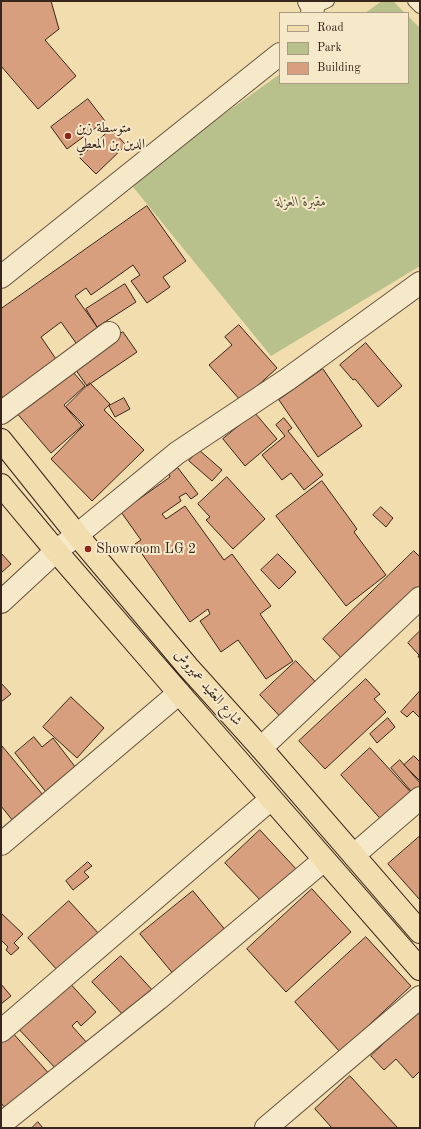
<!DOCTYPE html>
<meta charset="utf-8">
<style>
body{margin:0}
#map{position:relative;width:421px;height:1129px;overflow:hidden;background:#f1ddad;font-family:"Old Standard TT",serif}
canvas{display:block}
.frame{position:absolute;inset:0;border:2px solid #38251b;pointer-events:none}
.legend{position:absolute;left:279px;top:12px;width:130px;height:72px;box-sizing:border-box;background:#f6e9ca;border:1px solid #aa9b84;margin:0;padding:5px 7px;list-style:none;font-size:12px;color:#38251b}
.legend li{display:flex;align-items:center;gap:8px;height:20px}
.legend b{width:20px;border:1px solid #aa9b84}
</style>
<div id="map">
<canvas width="421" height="1129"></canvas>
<div class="frame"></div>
<ul class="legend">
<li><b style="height:5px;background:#f1ddad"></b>Road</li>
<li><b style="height:11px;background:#b8c18b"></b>Park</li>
<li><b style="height:11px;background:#d79f7d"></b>Building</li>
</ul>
</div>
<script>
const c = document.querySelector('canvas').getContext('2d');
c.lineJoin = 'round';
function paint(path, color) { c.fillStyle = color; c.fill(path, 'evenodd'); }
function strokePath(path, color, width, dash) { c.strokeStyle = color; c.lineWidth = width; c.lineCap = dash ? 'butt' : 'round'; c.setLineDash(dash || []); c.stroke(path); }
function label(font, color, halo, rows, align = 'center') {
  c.font = font + ' "Old Standard TT",Amiri,serif'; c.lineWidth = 4; c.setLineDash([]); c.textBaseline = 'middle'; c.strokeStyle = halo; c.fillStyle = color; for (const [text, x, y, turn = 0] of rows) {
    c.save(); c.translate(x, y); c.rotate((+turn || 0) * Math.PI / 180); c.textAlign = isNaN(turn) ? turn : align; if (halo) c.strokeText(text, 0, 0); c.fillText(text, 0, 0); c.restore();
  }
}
paint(new Path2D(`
 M 382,1 L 393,1 L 405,13 L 365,13 Z
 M 408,16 L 420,28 L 420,266 L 271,356 L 129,182 L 280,74 L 280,83 L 408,83 Z`), '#b8c18b');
const building = new Path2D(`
 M 1,1 L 51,1 L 59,29 L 45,40 L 76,76 L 38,109 L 1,66 Z
 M 88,99 L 105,121 L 67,149 L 51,127 Z
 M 111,129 L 126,145 L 96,174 L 80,158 Z
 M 147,206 L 186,261 L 163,277 L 170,287 L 147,303 L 131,281 L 140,275 L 133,265 L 91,295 L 86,288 L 75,296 L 103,335 L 81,350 L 61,322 L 41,337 L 60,365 L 6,403 L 1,395 L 1,309 Z
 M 125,284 L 136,302 L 97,327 L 86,309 Z
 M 239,325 L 277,368 L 241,401 L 209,365 L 232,345 L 225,337 Z
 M 123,332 L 137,352 L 87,386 L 73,366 Z
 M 366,343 L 402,386 L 378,407 L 355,379 L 353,380 L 340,365 Z
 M 68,366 L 85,386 L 64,405 L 82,426 L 51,453 L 15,411 Z
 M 323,369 L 362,426 L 318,457 L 279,400 Z
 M 90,383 L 110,404 L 104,410 L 144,450 L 92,501 L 51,459 L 84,425 L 66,407 Z
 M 124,398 L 130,409 L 115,417 L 109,406 Z
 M 255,413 L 277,439 L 245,466 L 223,439 Z
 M 284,418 L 292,428 L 288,431 L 323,475 L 304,490 L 291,473 L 282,480 L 262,455 L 285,436 L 276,425 Z
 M 199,450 L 222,470 L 212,481 L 189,461 Z
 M 178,468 L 198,494 L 191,499 L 186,493 L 179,497 L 181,501 L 162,514 L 166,519 L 185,506 L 224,560 L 232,554 L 271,606 L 260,614 L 293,661 L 266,679 L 238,640 L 221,652 L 200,621 L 210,614 L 208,609 L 190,622 L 135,544 L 141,540 L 121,512 L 170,477 L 169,474 Z
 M 227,477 L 265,519 L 233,549 L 206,520 L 210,517 L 198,504 Z
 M 322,481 L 357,529 L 354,532 L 386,575 L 346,606 L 276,516 Z
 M 381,507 L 393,518 L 386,527 L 373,515 Z
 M 414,551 L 420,557 L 420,598 L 349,666 L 323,639 Z
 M 1,553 L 11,564 L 1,573 Z
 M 278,554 L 296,572 L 279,589 L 261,570 Z
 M 420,631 L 420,658 L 418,657 L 419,655 L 408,643 Z
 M 296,661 L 324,691 L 288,725 L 260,695 Z
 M 366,679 L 380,694 L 374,699 L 386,712 L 325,769 L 299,741 Z
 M 1,683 L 11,694 L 1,702 Z
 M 420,691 L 420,718 L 413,711 L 407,717 L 401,712 Z
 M 71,697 L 104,728 L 77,758 L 43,727 Z
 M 388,718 L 395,727 L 377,743 L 370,734 Z
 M 34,737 L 42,747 L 53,738 L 76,768 L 46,792 L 15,753 Z
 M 2,746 L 43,795 L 13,821 L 1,806 Z
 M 370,748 L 416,798 L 386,825 L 341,775 Z
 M 414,756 L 420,762 L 420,781 L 404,765 Z
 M 400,760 L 420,783 L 420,795 L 417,798 L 391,768 Z
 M 260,830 L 297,870 L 262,902 L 225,863 Z
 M 420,836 L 420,900 L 388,864 Z
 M 88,862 L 92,866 L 84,872 L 89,877 L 73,890 L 66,881 Z
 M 312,889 L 351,932 L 286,992 L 247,949 Z
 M 193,891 L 227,932 L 175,976 L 140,934 Z
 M 69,901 L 100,935 L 59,972 L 28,938 Z
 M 1,913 L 23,934 L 14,943 L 19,948 L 11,955 L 6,950 L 8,947 L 1,940 Z
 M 366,937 L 411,986 L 340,1052 L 295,1002 Z
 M 121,956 L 155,993 L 127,1019 L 92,982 Z
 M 66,979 L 96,1012 L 81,1026 L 77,1021 L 72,1026 L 88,1044 L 58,1071 L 15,1025 Z
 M 1,984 L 11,996 L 1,1004 Z
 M 420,1009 L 420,1071 L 413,1078 L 396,1059 L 384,1070 L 371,1056 Z
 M 11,1031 L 52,1077 L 10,1114 L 1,1103 L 1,1040 Z
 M 350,1076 L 397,1127 L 396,1128 L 332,1128 L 315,1109 Z
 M 38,1122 L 43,1128 L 32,1128 Z`);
paint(building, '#d79f7d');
strokePath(building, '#38251b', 1);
const service = new Path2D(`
 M 414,1 L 420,7
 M 313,8 L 328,1`);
const minor = new Path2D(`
 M 309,1 L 313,8 L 312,13
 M 1,277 L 280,54
 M 1,413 L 109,333
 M 77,535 L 177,453 L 288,379 L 420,283
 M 261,748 L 420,598
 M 1,844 L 179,693
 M 354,855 L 420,798
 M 1,1031 L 271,799
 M 1,1124 L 158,999 L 324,860
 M 266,1128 L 420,997`);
const tertiary = new Path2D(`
 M 1,602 L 56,551 L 77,535`);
const primary = new Path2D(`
 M 1,440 L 77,535 L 188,667 L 261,748 L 420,932
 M 1,485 L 56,551 L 179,693 L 420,969`);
strokePath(service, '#665340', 14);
strokePath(minor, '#665340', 24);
strokePath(tertiary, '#665340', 24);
strokePath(primary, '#38251b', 24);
strokePath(service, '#f6e9ca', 12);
strokePath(minor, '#f6e9ca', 22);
strokePath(tertiary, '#f6e9ca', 22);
strokePath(primary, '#f1ddad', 22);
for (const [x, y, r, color] of [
 [68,136,4,"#8f2418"],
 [88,549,4,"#8f2418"]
]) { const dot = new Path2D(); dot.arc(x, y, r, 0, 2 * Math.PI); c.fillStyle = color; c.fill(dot); strokePath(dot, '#f6e9ca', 1.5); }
label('14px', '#38251b', '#f6e9ca', [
 ["متوسطة زين",76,128],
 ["الدين بن المعطي",76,144],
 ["Showroom LG 2",96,549]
], 'left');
label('italic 14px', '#584c37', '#f6e9ca', [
 ["مقبرة العزلة",301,202]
]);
label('14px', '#38251b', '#f6e9ca', [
 ["شارع العقيد عميروش",208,688,49]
]);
</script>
